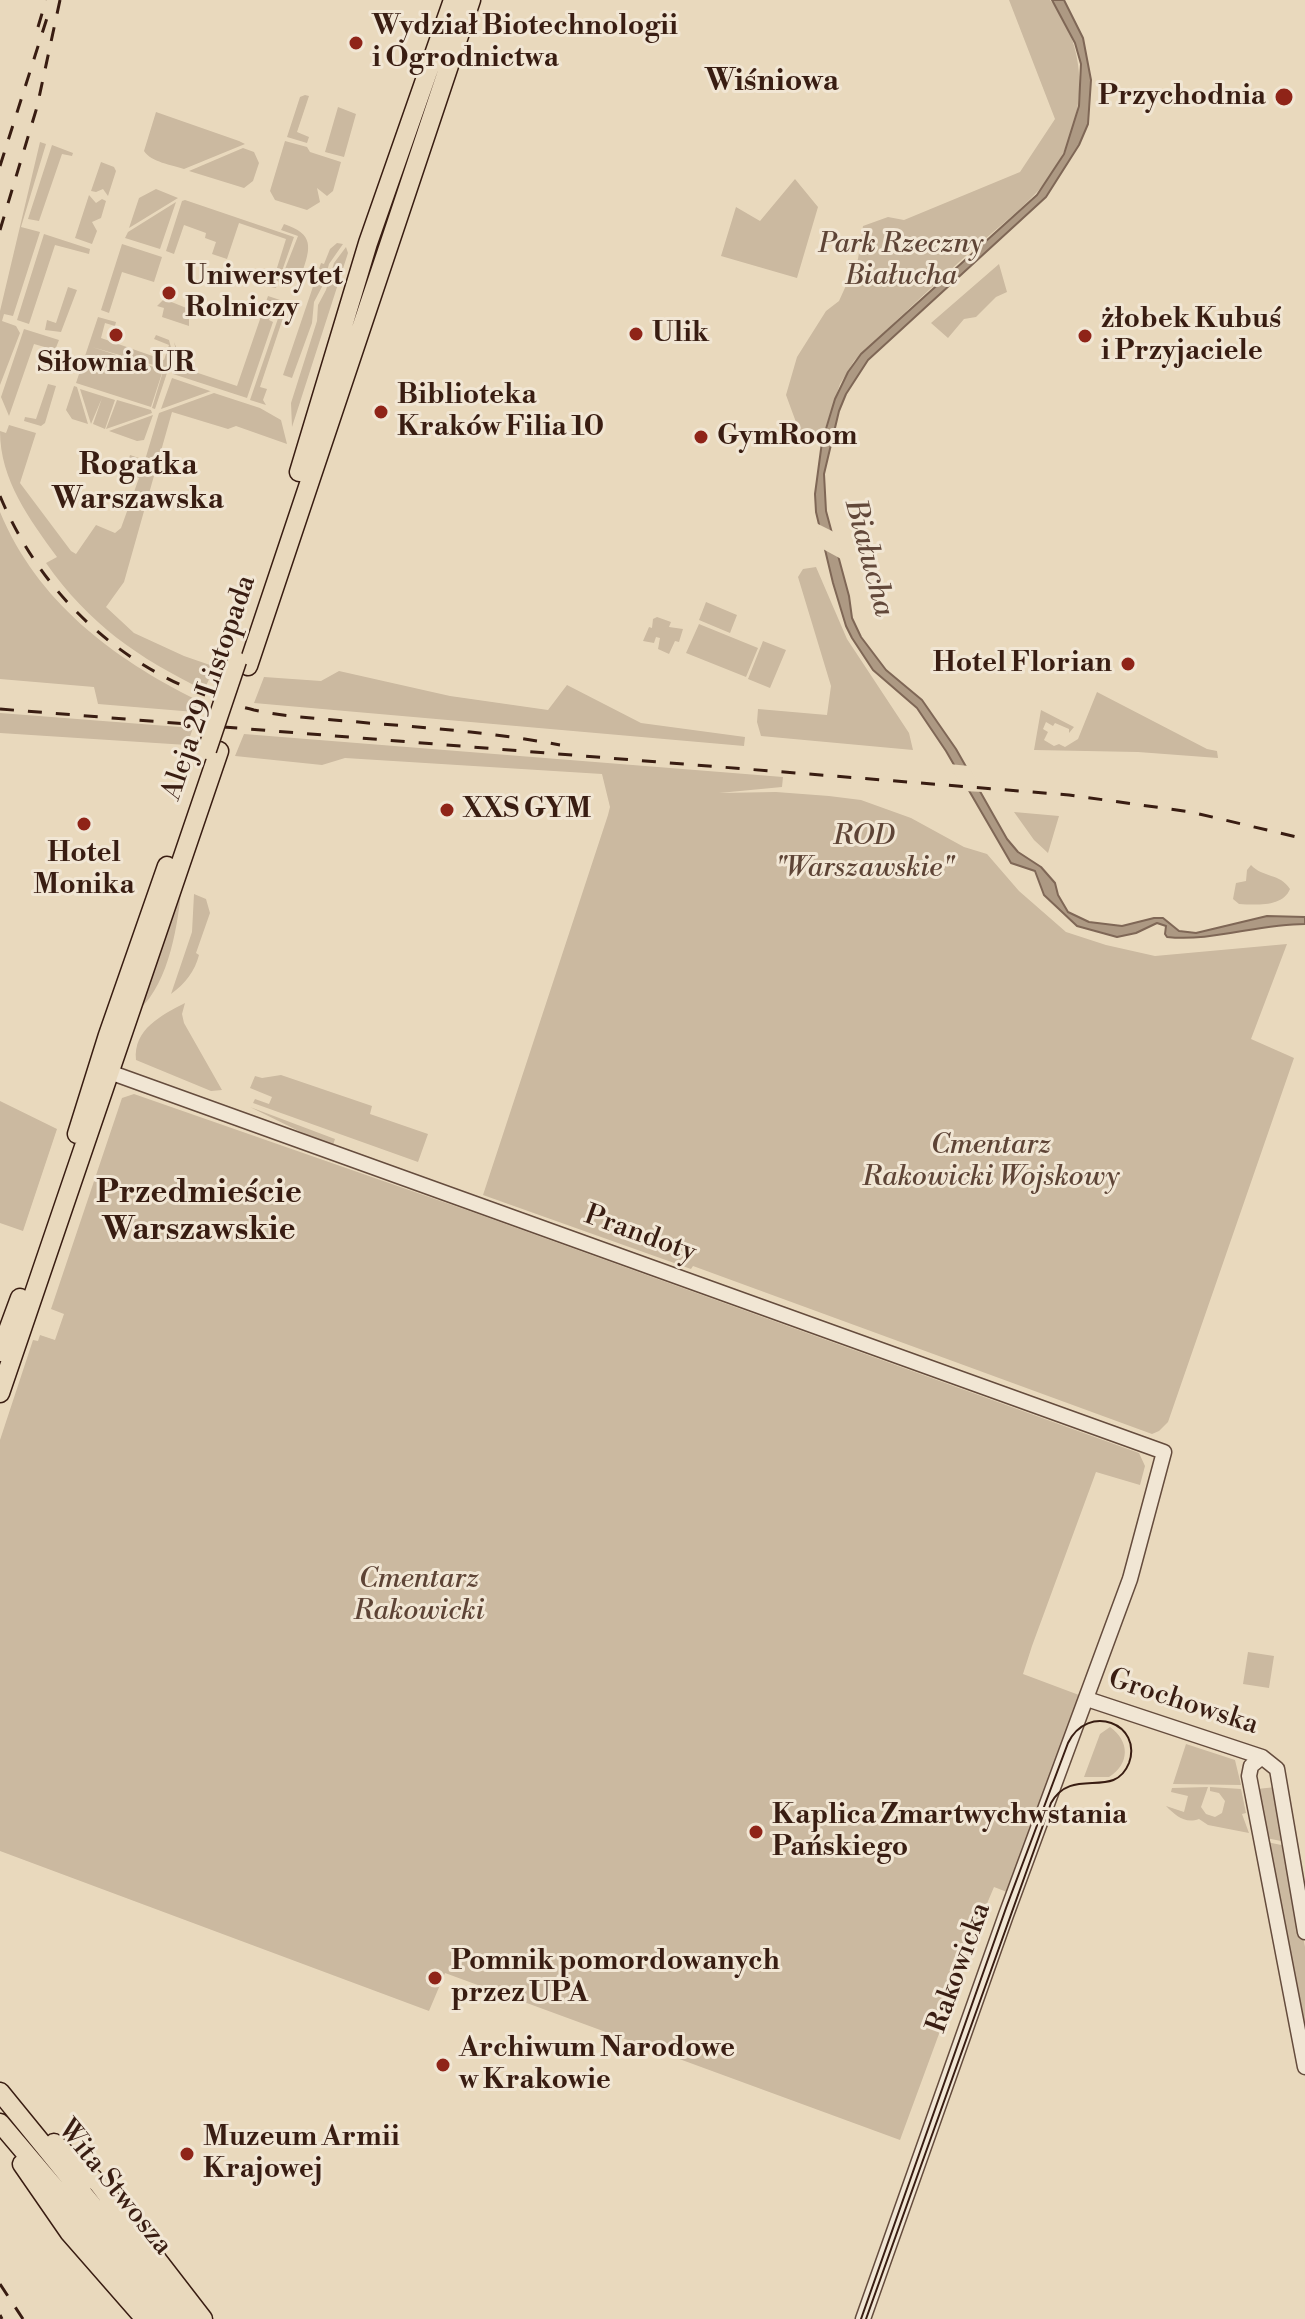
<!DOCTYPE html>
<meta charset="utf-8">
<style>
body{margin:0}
canvas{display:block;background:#e9d9bd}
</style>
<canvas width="1305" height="2319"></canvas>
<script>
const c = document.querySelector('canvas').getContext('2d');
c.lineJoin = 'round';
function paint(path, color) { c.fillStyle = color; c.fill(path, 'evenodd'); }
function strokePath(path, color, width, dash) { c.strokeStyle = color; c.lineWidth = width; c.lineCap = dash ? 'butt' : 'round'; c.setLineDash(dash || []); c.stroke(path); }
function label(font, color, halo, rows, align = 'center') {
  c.font = font + ' "Libre Bodoni",serif'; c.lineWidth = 6; c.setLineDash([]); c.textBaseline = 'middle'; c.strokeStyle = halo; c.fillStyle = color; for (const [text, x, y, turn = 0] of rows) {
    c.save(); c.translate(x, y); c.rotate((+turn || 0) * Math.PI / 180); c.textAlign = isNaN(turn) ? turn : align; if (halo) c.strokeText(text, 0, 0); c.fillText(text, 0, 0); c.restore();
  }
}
paint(new Path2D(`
 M 1009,0 L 1050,0 C 1096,56 1085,138 1038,191 C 1018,213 992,232 970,252 C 931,288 892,324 854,361 L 840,384 L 822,438 L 800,433 L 786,395 L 797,357 L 826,311 L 839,301 L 858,259 L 863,226 L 888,217 L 904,220 L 1020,172 L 1055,119 Z
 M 305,95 L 309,96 L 297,132 L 309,137 L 307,143 L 287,137 L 300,97 Z
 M 338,107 L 356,114 L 344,157 L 325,152 Z
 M 156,112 L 239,141 L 245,144 L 184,169 C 172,165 151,162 144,151 Z
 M 285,141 L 307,147 L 310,152 L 341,162 L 333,191 L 327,196 L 317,188 L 320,202 L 307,210 L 275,200 L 270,191 Z
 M 40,142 L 46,144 L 21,227 L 40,232 L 13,316 L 4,314 L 2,321 L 16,326 L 20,333 L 0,385 L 0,311 Z
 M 52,145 L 73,153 L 72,156 L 62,154 L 39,221 L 28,219 Z
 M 243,148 L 254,152 L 259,163 L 253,181 L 244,188 L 189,171 Z
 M 101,162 L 114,167 L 116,171 L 108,196 L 103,189 L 96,192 L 91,191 Z
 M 795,179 L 818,207 L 797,278 L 721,256 L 736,207 L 760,221 Z
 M 156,189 L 178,198 L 129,228 L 139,198 Z
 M 89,195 L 96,203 L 102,199 L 106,201 L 101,218 L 92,222 L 97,231 L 92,244 L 75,238 Z
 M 185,200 L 294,237 L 276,288 L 271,287 L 286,239 L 239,223 L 227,259 L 212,254 L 216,242 L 205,238 L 206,233 L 184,225 L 174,254 L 166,251 L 182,201 Z
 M 176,202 L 160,249 L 125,238 L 128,232 Z
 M 284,224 C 314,234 311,247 302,273 L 283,274 L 298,236 L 281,230 Z
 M 44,234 L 90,249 L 89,254 L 55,245 L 29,324 L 17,320 Z
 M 337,243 L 343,244 L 329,264 L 324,283 L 314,302 L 312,323 L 292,378 L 283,375 L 321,263 L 324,264 L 330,249 Z
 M 122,244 L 162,257 L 154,282 L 122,272 L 109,313 L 101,310 Z
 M 346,247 L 348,253 L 292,427 L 291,403 L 317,321 L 318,305 L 326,290 L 334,263 Z
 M 999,264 L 1007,292 L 996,297 L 976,317 L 964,319 L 948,338 L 931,323 Z
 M 68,287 L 77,290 L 61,332 L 45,330 L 47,320 L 56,323 Z
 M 268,296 L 280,300 L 275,314 L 271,313 L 269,320 L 273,322 L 247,398 L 173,374 L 178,359 L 174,342 L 179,354 L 192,361 L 189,370 L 237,386 Z
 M 164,299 L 189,309 L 189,326 L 162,317 L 164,308 L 157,306 Z
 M 284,301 L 288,303 L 260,387 L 267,389 L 263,400 L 266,405 L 250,400 Z
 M 98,317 L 116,322 L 115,326 L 105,323 L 101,338 L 164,360 L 169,345 L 154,339 L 156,335 L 169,340 L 173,355 L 155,409 L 152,408 L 164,368 L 92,347 L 163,370 L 151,407 L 76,383 Z
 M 24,329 L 59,340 L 55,350 L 34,344 L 9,416 L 1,397 Z
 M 172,378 L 210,391 L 211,391 L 161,409 Z
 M 48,384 L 56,386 L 45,423 L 41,426 L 24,421 L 25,417 L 36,419 Z
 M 74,386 L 77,387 L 88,424 L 72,419 L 66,410 Z
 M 80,389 L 115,400 L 105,429 L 93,424 L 102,398 L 91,424 Z
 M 214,393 L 260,408 L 281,420 L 287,444 L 236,426 L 228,429 L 172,412 L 124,582 L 106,607 L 134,633 L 184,656 L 210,665 L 213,671 L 204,690 C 138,658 89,624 46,563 L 57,557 C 30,520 0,480 0,431 L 6,433 L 9,425 L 36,433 L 20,483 L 71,551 L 76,554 L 96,525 L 115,533 L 121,528 L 139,478 L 124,472 L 130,455 L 145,460 L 159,413 Z
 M 117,400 L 151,410 L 152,413 L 106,429 Z
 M 153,415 L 144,440 L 137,441 L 109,431 Z
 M 0,512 C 37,601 112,658 197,700 L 195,712 L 98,704 L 94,687 L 0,679 Z
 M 816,567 L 847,639 L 909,733 L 913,750 L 761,736 L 757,722 L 758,709 L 827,715 L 831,686 L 798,577 L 803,569 Z
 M 706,602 L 737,615 L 730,633 L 699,620 Z
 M 657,617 L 671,622 L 669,627 L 683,629 L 679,642 L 675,641 L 669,654 L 658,649 L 660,638 L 656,637 L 654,643 L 643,641 L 649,627 L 652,628 L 653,619 Z
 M 699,624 L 758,648 L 746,677 L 686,653 Z
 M 763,641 L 786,650 L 770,688 L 748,679 Z
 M 339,671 L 450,696 L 548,710 L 567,685 L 641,723 L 745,737 L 744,746 L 254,703 L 264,677 L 321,681 Z
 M 1097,692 L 1207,749 L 1217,751 L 1218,758 L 1138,752 L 1034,750 L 1041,710 L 1074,727 L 1069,733 L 1069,729 L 1055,723 L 1053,726 L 1046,722 L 1043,729 L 1048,732 L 1044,740 L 1054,746 L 1059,744 L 1065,747 L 1078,739 Z
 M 0,713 L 193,728 L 187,745 L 0,733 Z
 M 244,734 L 783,777 L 782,787 L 719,793 L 776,792 L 829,796 L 861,800 L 911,818 L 964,847 L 987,854 L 1019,891 L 1066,932 L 1106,945 L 1155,956 L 1287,944 L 1251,1039 L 1294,1058 L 1168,1422 L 1159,1431 L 1152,1434 L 693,1266 L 691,1269 L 483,1195 L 608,815 L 610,807 L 602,774 L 345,758 L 322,765 L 235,756 Z
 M 1014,812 L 1059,816 L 1048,853 L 1034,840 Z
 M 1251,865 C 1263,878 1280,873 1290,889 C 1283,907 1256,905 1239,904 L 1233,899 L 1236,883 L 1246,881 L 1247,870 Z
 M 182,883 C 178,924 170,981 139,1010 Z
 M 194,894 L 206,899 L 210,913 L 196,953 L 199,955 C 195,971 185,984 171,994 L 192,932 Z
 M 185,1003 L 182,1014 L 184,1023 L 222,1090 L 211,1091 L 136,1060 C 133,1029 162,1015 185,1003 Z
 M 281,1075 L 372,1106 L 370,1114 L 428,1134 L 418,1162 L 253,1103 L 255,1099 L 269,1104 L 272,1097 L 250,1088 L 255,1076 L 262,1078 Z
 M 134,1094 L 475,1213 L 1139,1453 L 1145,1466 L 1140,1485 L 1096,1472 L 1032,1646 L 1023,1674 L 1079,1695 L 1007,1892 L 994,1887 L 986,1906 L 900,2140 L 445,1973 L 429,2011 L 0,1851 L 0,1440 L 33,1340 L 38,1341 L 40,1335 L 55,1340 L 64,1314 L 51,1309 L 122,1098 Z
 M 0,1101 L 57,1129 L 23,1231 L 0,1223 Z
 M 250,1107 L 335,1139 L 333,1145 L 315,1139 Z
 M 1248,1652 L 1274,1656 L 1269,1688 L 1243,1684 Z
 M 1110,1727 C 1130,1741 1130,1764 1109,1777 L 1084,1777 L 1100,1734 Z
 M 1186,1744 L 1235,1760 L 1241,1785 L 1173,1784 Z
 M 1208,1787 L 1201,1807 L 1206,1814 L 1215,1817 L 1222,1813 L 1225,1801 L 1219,1793 L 1210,1791 L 1210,1787 L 1241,1789 L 1246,1813 L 1242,1814 L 1249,1833 L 1208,1825 L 1199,1819 C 1185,1824 1176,1816 1166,1806 L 1184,1812 L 1188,1796 L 1171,1792 L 1172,1788 Z
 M 1276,1787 L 1286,1842 L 1266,1838 L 1257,1789 Z
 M 1267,1842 L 1286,1846 L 1305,1947 L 1305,2022 L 1299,2019 Z`), '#cbb9a0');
const water = new Path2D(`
 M 1052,0 L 1064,0 L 1083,38 L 1091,80 L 1088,124 L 1079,145 L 1046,197 L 868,360 L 846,394 L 839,411 L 824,474 L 826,511 L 849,596 L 852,618 L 861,637 L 886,670 L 922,700 L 956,749 L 1007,839 L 1018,852 L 1041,867 L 1055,883 L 1058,895 L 1068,912 L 1089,922 L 1122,926 L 1154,918 L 1163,918 L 1179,931 L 1196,933 L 1267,916 L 1305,917 L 1305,924 C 1257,924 1212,942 1167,937 L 1165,934 L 1166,926 L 1157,923 L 1136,933 L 1117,937 L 1077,926 L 1044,895 L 1035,871 L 1011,863 L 946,751 L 917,708 L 873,670 L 852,638 L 846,626 L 833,583 L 816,512 L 815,494 L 822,442 L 835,399 L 848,372 L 861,354 L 1037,195 L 1064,154 L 1079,106 L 1081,64 L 1075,43 Z`);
paint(water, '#ad9983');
strokePath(water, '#7f6756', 2);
paint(new Path2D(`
 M 814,522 L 836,533 L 843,560 L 821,548 Z
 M 949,764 L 969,766 L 983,792 L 964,791 Z`), '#e9d9bd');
const minor = new Path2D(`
 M 101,1069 L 1164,1452 L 1130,1579 L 1006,1915 L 863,2319
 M 1087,1699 L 1262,1757 L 1277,1769 L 1305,1932
 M 1262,1757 L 1251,1766 L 1249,1776 L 1305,2067`);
const major = new Path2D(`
 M 299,472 L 368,243 L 453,0
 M 248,666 L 471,0
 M 77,1134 L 108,1035 L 167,866
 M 0,1352 L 20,1298
 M 0,1393 L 219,751
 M 0,2092 L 185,2319
 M 0,2123 L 166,2319
 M 54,2143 L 98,2183 L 203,2319
 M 22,2164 L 69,2232 L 145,2319`);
strokePath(minor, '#654c3d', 17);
strokePath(major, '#391d12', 21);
strokePath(minor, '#f1e6d4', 14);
strokePath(major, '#e9d9bd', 18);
strokePath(new Path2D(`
 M 861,2319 L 1006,1908 L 1068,1743 C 1088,1702 1143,1724 1129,1763 C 1114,1801 1072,1765 1051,1803 L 866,2319`), '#391d12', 2);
strokePath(new Path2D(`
 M 38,27 L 46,0
 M 0,166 L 47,18
 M 0,230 L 37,107 L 60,0
 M 0,496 C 46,606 138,683 254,710 C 291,718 330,719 368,723 C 433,728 496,733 560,745
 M 0,709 L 1069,795 L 1191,812 L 1305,839
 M 0,2284 L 23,2319
 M 0,2315 L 2,2319`), '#391d12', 3, [14, 14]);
const majorBridge = new Path2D(`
 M 207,750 L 237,661`);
strokePath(majorBridge, '#391d12', 21, []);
strokePath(majorBridge, '#e9d9bd', 18);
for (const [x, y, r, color] of [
 [356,43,8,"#8f2418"],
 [1284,97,10,"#8f2418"],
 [169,293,8,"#8f2418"],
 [636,334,8,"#8f2418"],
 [116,335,8,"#8f2418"],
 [1085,336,8,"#8f2418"],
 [381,412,8,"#8f2418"],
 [701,437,8,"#8f2418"],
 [1128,664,8,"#8f2418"],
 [447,810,8,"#8f2418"],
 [84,824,8,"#8f2418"],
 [756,1832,8,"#8f2418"],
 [435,1978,8,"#8f2418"],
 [443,2065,8,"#8f2418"],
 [187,2154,8,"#8f2418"]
]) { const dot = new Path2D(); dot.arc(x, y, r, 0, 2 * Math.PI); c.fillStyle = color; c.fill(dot); strokePath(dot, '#f1e6d4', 3); }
label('bold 28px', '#391d12', '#f1e6d4', [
 ["Wydział Biotechnologii",372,27],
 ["i Ogrodnictwa",372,59],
 ["Przychodnia",1266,97,"right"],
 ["Uniwersytet",185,277],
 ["Rolniczy",185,309],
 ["żłobek Kubuś",1101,320],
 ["i Przyjaciele",1101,352],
 ["Ulik",652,334],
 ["Siłownia UR",116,364,"center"],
 ["Biblioteka",397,396],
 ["Kraków Filia 10",397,428],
 ["GymRoom",717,437],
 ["Hotel Florian",1112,664,"right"],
 ["XXS GYM",463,810],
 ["Hotel",84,854,"center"],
 ["Monika",84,886,"center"],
 ["Kaplica Zmartwychwstania",772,1816],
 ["Pańskiego",772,1848],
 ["Pomnik pomordowanych",451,1962],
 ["przez UPA",451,1994],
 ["Archiwum Narodowe",459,2049],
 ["w Krakowie",459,2081],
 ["Muzeum Armii",203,2138],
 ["Krajowej",203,2170]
], 'left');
label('italic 28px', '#5e4436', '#f1e6d4', [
 ["Park Rzeczny",901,245],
 ["Białucha",901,277],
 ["ROD",864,837],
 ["\"Warszawskie\"",864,869],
 ["Cmentarz",991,1146],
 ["Rakowicki Wojskowy",991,1178],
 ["Cmentarz",419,1580],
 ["Rakowicki",419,1612]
]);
label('28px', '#391d12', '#f1e6d4', [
 ["Aleja 29 Listopada",210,688,-71],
 ["Prandoty",640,1235,20],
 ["Grochowska",1183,1703,18],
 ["Rakowicka",960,1968,-70],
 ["Wita Stwosza",114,2188,51]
]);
label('bold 30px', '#391d12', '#f1e6d4', [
 ["Wiśniowa",772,83],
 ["Rogatka",138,467],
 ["Warszawska",138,501]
]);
label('italic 30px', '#62483a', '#f1e6d4', [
 ["Białucha",868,558,75]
]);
label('bold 32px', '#391d12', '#f1e6d4', [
 ["Przedmieście",199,1194],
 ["Warszawskie",199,1231]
]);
</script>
